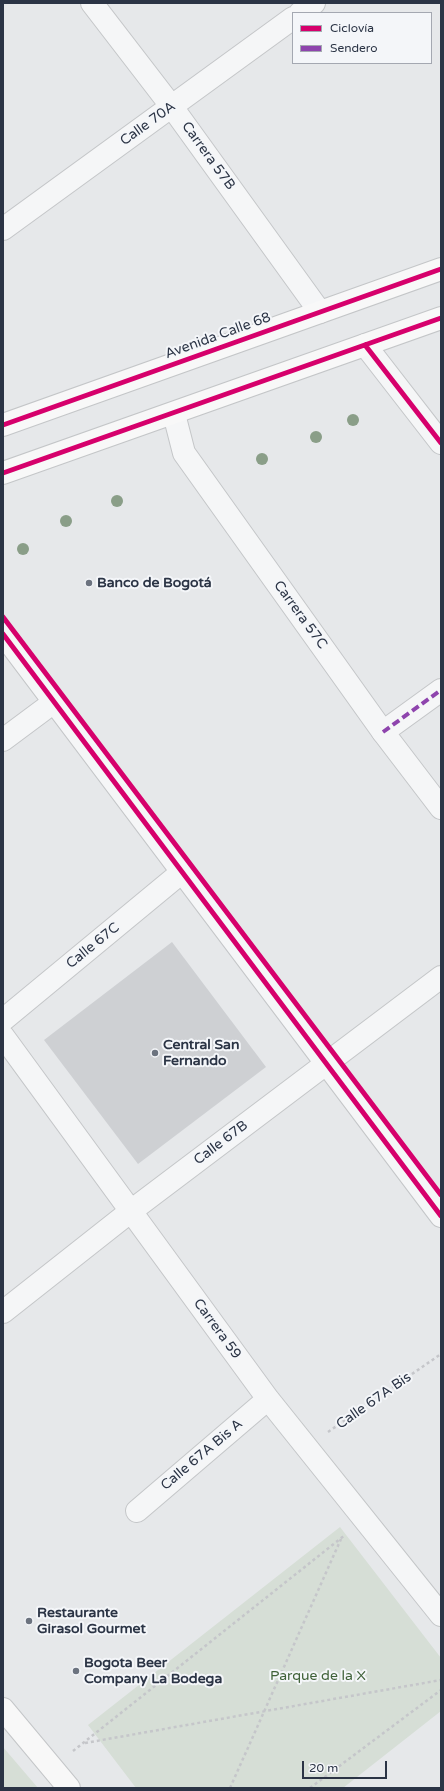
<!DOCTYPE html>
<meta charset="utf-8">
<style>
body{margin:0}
#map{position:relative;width:444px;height:1791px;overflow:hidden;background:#e6e8ea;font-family:"Varela Round",sans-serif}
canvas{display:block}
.frame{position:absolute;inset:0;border:4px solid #2b3445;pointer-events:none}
.legend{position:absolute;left:292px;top:12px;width:140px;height:52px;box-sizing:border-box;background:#f4f6f9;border:1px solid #a4a8b1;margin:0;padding:5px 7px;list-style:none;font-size:12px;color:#2b3445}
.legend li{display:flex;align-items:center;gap:8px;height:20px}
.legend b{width:20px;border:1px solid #a4a8b1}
.scale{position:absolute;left:302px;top:1761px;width:85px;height:18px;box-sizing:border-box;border:2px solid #2b3445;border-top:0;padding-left:5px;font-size:12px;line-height:14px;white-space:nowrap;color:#2b3445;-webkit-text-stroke:3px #f4f6f9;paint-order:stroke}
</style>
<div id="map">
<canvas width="444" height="1791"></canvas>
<div class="frame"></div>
<ul class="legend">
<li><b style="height:5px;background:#d6006c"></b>Ciclovía</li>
<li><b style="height:5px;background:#8e44ad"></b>Sendero</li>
</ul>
<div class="scale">20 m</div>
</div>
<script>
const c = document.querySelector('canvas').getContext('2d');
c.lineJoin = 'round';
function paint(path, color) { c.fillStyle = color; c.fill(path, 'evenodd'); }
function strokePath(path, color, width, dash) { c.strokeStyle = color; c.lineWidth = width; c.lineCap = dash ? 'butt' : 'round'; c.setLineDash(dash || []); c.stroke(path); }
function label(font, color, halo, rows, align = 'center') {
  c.font = font + ' "Varela Round",sans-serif'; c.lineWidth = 4; c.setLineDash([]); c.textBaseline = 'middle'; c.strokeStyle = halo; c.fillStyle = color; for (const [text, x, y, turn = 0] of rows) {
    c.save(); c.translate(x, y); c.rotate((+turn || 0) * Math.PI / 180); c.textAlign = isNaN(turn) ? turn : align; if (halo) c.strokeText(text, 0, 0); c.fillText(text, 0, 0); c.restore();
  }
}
paint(new Path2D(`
 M 340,1527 L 441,1658 L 441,1711 L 343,1788 L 136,1788 L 88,1725 Z
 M 3,1747 L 38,1788 L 3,1788 Z`), '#d6ded6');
paint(new Path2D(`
 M 172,942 L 266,1067 L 138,1164 L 44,1040 Z`), '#ced0d3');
const pedestrian = new Path2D(`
 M 383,732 L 441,690`);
const minor = new Path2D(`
 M 92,3 L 172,107 L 320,312
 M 300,13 L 314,3
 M 3,229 L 293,18
 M 365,345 L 441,443
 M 174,414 L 184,453 L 383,732 L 441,808
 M 3,634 L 441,1216
 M 3,740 L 54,702
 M 3,1020 L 182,872
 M 3,1036 L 268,1399 L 441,1615
 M 3,1312 L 131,1211 L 441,977
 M 137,1511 L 268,1399`);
const secondary = new Path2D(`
 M 3,425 L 441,269
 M 3,473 L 441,318
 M 3,1709 L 69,1788`);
strokePath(pedestrian, '#c4c6c8', 24);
strokePath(minor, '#c4c6c8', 24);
strokePath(secondary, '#c4c6c8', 24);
strokePath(new Path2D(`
 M 328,1432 L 441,1354
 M 85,1743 L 441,1680
 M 73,1751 L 345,1535
 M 230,1788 L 341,1539
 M 310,1788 L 441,1690`), '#c5c6ca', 2.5, [3, 3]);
strokePath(pedestrian, '#f5f6f7', 22);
strokePath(minor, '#f5f6f7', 22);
strokePath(secondary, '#f8f8f8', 22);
strokePath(new Path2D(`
 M 383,732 L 441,690`), '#8e44ad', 4, [8, 4]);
strokePath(new Path2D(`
 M 365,345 L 441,443
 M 3,425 L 441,269
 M 3,473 L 441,318
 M 3,617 L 441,1195
 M 3,634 L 441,1216`), '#d6006c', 5);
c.fillStyle = '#8a9e88';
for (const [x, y] of [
 [353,420],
 [316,437],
 [262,459],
 [117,501],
 [66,521],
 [23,549]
]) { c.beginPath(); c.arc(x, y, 6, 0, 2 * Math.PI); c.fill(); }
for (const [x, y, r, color] of [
 [89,583,4,"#6c737f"],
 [155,1053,4,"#6c737f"],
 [29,1621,4,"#6c737f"],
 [76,1671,4,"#6c737f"]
]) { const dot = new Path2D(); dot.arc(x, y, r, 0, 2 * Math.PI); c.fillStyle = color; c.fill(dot); strokePath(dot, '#f4f6f9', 1.5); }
label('14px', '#2b3445', '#f4f6f9', [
 ["Calle 70A",148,124,-36],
 ["Carrera 57B",208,156,54],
 ["Avenida Calle 68",218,336,-20],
 ["Carrera 57C",300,615,54],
 ["Calle 67C",93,946,-39],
 ["Calle 67B",221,1143,-37],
 ["Carrera 59",217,1329,54],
 ["Calle 67A Bis",374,1401,-35],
 ["Calle 67A Bis A",202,1455,-40]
]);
label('bold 14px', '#2b3445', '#f4f6f9', [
 ["Banco de Bogotá",97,583],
 ["Central San",163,1045],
 ["Fernando",163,1061],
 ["Restaurante",37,1613],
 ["Girasol Gourmet",37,1629],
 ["Bogota Beer",84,1663],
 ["Company La Bodega",84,1679]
], 'left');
label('14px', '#3f6138', '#f4f6f9', [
 ["Parque de la X",318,1676]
]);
</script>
